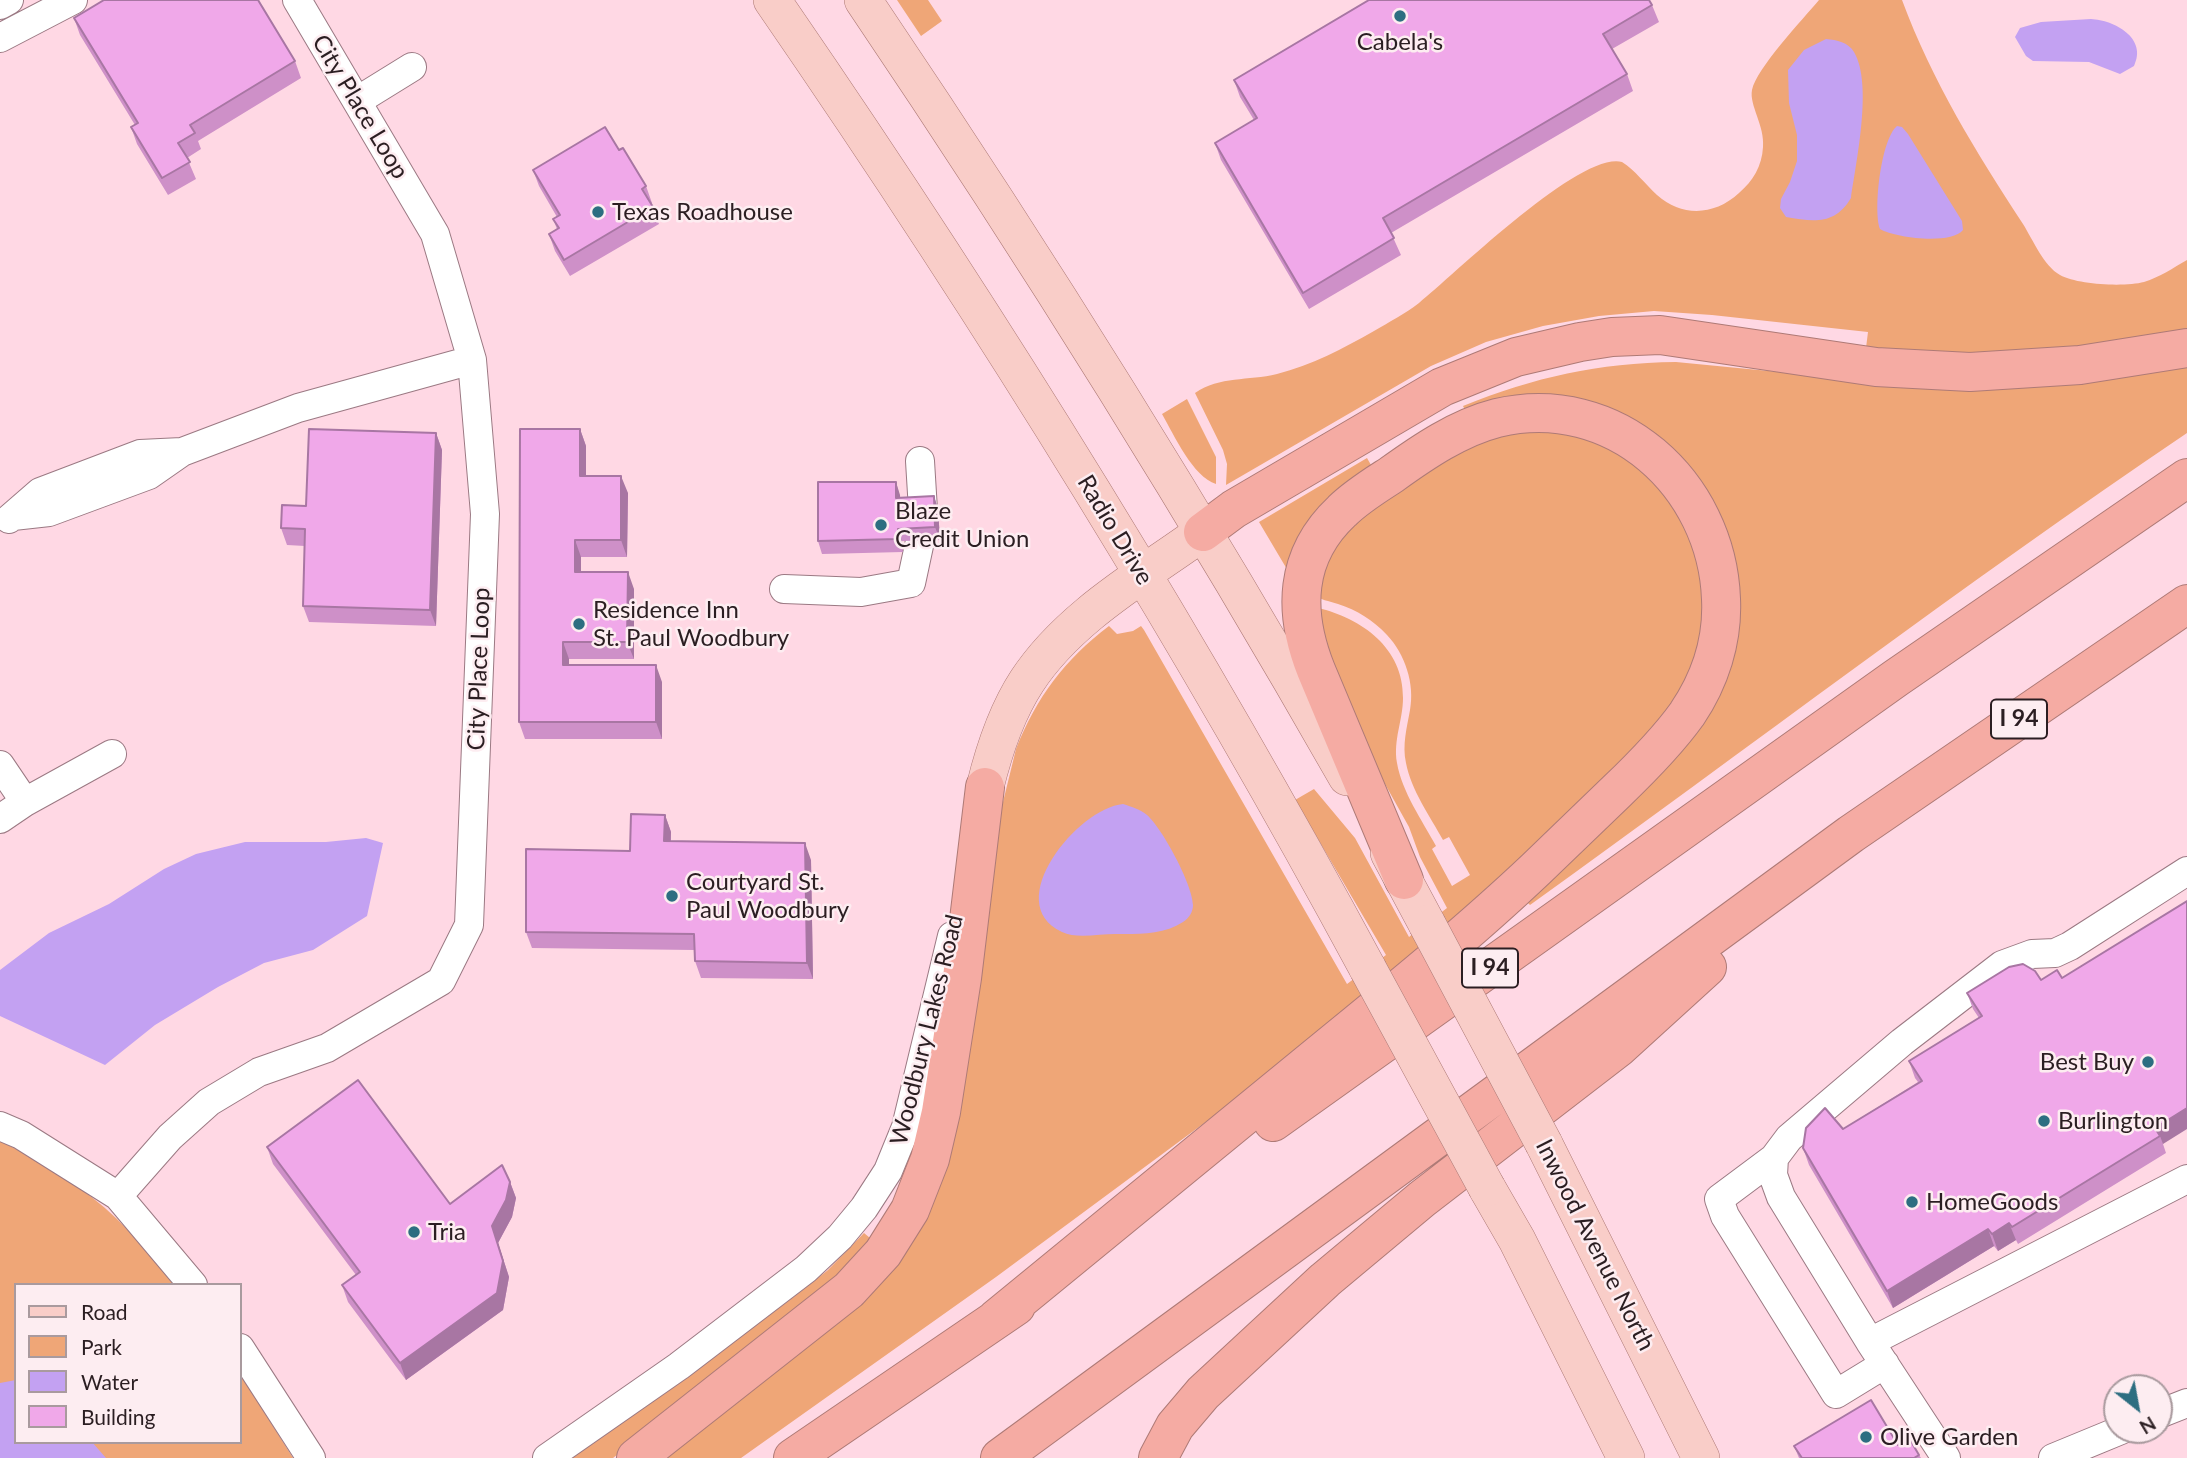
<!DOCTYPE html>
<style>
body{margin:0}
#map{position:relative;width:2187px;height:1458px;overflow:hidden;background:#ffd8e4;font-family:Lato,sans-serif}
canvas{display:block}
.legend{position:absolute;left:14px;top:1283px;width:228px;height:161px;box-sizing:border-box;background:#fdedf1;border:2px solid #a99a9e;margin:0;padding:9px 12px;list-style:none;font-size:21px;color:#2b1e22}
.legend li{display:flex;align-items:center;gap:14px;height:35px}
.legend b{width:35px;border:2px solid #a99a9e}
.north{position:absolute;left:2103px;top:1374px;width:70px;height:70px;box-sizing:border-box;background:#fdedf1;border:2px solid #a99a9e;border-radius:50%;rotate:149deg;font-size:19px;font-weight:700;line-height:28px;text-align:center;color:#2b1e22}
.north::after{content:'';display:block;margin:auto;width:24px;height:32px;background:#2d6e81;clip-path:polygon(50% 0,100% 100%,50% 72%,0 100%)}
</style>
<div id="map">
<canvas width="2187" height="1458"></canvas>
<ul class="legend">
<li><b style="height:9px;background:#f9cdc8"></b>Road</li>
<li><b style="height:19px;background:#efa677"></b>Park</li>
<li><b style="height:19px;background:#c3a1f2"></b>Water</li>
<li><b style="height:19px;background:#f0a8e9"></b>Building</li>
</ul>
<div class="north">N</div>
</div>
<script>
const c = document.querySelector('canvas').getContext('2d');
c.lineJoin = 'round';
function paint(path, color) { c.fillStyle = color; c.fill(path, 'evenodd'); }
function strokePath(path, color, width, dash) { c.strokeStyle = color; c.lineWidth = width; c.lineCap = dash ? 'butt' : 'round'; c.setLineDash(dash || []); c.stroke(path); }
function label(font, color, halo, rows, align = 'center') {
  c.font = font + ' Lato,sans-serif'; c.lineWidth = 5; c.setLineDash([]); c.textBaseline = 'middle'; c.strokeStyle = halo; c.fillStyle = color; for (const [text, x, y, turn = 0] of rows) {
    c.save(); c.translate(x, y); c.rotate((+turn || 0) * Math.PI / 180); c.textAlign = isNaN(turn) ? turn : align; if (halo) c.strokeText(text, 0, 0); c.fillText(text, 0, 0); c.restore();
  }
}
paint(new Path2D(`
 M 897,0 L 928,0 L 942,21 L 921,36 Z
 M 1819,0 L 1902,0 C 1932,81 1976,152 2023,224 C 2033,240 2044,266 2060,275 C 2078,285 2125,287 2144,282 C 2160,277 2173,268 2187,260 L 2187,332 L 2013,355 L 1866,348 L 1868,332 L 1712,315 L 1654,311 L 1599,316 L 1543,326 L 1486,342 L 1431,366 L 1226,485 L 1227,464 L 1223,450 L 1195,393 C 1220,376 1248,381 1277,374 C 1312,365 1342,349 1374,331 C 1389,322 1405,314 1419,303 C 1455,274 1580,151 1622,162 C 1635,170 1645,184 1657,195 C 1682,217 1714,216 1739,193 C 1753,181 1762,166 1763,147 C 1765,126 1749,105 1752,90 C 1756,69 1803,19 1819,0 Z
 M 1676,362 L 1779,372 L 2187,363 L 2187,433 C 1963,584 1749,748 1530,905 L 1523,898 L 1722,669 L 1672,458 L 1465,410 L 1463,406 C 1535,377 1598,363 1676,362 Z
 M 1187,399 L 1216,457 L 1216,484 C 1193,477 1174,435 1162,414 Z
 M 1551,426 L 1636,459 L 1693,531 L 1707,623 L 1678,704 L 1575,814 L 1276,1070 L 996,1277 L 741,1458 L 655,1458 L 890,1263 L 1016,749 C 1036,698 1065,659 1109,626 L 1117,634 L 1133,631 L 1141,626 L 1144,630 L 1347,984 L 1386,955 L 1295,800 L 1314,789 L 1355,838 L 1409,937 L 1447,908 L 1420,857 L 1409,827 L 1366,750 L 1326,664 L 1318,608 C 1361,618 1404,648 1403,698 C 1403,720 1393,740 1397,763 C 1402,792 1422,820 1436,846 L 1432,849 L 1452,886 L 1470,875 L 1449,837 L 1443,840 C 1430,816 1411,790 1406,763 C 1402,745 1407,727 1410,710 C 1415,684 1405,654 1387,635 C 1373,620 1357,610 1338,604 C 1329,601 1320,600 1313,594 L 1344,529 L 1467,443 Z
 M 1367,458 L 1375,472 L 1291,576 L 1259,522 Z
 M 0,1141 C 41,1161 84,1187 117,1219 C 138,1240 156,1262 174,1285 L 16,1285 L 16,1442 L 240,1442 L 240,1373 L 293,1458 L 0,1458 Z
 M 864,1233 L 876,1243 L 767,1338 L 613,1458 L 567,1458 L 791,1299 L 828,1270 Z`), '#efa677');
paint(new Path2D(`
 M 2091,19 C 2114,20 2148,38 2134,66 L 2120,74 L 2089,62 L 2033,61 L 2026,56 L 2015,37 L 2020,28 L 2041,22 Z
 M 1826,39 C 1837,40 1848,42 1854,52 C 1873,84 1856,162 1851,198 C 1835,225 1814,222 1786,217 L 1780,208 L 1781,199 L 1790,182 L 1797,161 L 1797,135 L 1789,103 L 1788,70 L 1804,50 Z
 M 1897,126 L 1902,127 L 1908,134 L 1962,221 L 1963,230 C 1951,245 1895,238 1880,229 C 1873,210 1881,139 1897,126 Z
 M 1123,804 C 1132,807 1140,809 1147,815 C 1162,828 1193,885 1193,905 C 1193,912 1189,918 1183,922 C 1163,935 1138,934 1115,934 C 1099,934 1076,939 1062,932 C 1000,903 1078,808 1123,804 Z
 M 366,838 L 383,843 L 367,916 L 313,950 L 264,963 L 218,987 L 155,1025 L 105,1065 L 0,1016 L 0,970 L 49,933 L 109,904 L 164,869 L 196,854 L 245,842 L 326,842 Z
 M 16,1380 L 16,1442 L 92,1442 L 106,1458 L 0,1458 L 0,1383 Z`), '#c3a1f2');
const minor = new Path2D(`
 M 0,5 L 9,0
 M 0,38 L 73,0
 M 357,101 L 412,67
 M 920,461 L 923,510
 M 13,516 L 49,512 L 149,475 L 182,452 L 298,408 L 472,360
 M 9,519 L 40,492 L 140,454 L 182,452
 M 784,589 L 861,592 L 911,583 L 920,541
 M 0,765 L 25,802 L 0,819
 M 25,802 L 112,754
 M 0,1126 L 21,1135 L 118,1196 L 193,1285
 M 1774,1158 L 1719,1199 L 1725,1216 L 1836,1394 L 1885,1364
 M 118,1196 L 170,1137 L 209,1102 L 259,1072 L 327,1048 L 441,981 L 469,925 L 485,514 L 472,360 L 435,234 L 297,0
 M 1870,1342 L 2187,1179
 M 240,1348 L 311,1458
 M 2159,1414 L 2187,1403
 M 547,1458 L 679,1366 L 806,1269 L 840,1237 L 864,1208 L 888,1171 L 906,1127 L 952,936
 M 1946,1458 L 1870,1342 L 1781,1197 L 1773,1175 L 1774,1158 L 1789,1138 L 1902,1042 L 2002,965 L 2032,954 L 2055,953 L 2070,946 L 2187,871
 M 2053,1458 L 2121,1430`);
const major = new Path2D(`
 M 772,0 C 987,312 1188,635 1368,969
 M 863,0 C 1034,253 1196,512 1347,777
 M 985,787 C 994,750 1006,713 1027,681 C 1069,617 1142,576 1203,532
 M 1389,853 L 1427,924
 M 1544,1144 L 1701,1458
 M 1487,1188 L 1517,1240 L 1626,1458`);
const highway = new Path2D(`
 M 1203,532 L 1234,509 L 1442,387 L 1516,357 L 1580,342 L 1612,337 L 1660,335 L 1876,367 L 1970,372 L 2080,365 L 2187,348
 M 1273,1122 L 1896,678 L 2187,478
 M 996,1319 C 1099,1235 1202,1151 1305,1066 C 1383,1002 1462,939 1536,869 C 1563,843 1590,817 1617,791 C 1642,767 1667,742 1687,714 C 1710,680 1723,640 1721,599 C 1717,484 1614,390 1497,418 C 1458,428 1423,452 1391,475 C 1374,486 1356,497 1342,511 C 1294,556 1293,612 1316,670 L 1404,880
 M 636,1458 L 849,1290 L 883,1253 L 910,1210 L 930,1159 L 941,1112 L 962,978 L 985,787
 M 793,1458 L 1016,1306
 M 1000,1458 L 1851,834 L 2187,604
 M 1158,1458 L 1175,1426 L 1203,1393 L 1325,1280 L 1422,1199 L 1618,1048 L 1707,967`);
strokePath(minor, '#9b7983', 30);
strokePath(major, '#ae7a76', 38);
strokePath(highway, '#ae7a76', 40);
strokePath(minor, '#fff', 28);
strokePath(major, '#f9cdc8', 37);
strokePath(highway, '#f5aba3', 38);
const majorBridge = new Path2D(`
 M 1427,924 L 1544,1144
 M 1368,969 L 1487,1188`);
strokePath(majorBridge, '#ae7a76', 38, []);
strokePath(majorBridge, '#f9cdc8', 37);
paint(new Path2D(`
 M 1652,5 L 1659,22 L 1612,49 L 1627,74 L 1633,91 L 1391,233 L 1401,255 L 1309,309 L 1221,160 L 1215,143 L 1254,120 L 1240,97 L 1234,80 Z
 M 74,18 L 295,61 L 301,78 L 198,141 L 201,149 L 187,158 L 196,179 L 168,195 L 137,144 L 131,127 L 135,125 L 80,35 Z
 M 619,150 L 646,186 L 652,203 L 651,204 L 659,224 L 570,276 L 555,251 L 549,234 L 557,229 L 553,219 L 557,217 L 539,186 L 533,170 Z
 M 580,429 L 586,446 L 586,476 L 628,493 L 627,557 L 581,557 L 581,572 L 634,589 L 634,659 L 569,659 L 569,665 L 662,682 L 662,739 L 525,739 L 519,722 Z
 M 436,433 L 442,450 L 436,626 L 309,622 L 303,606 L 305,546 L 287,545 L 281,528 L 306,506 Z
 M 896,482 L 900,498 L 934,496 L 938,509 L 940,540 L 902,541 L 903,552 L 822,554 L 818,541 Z
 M 665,815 L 671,832 L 671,841 L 811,860 L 813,979 L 701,978 L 695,961 L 694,950 L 532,948 L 526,932 L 630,851 Z
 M 2187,901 L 2163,1144 L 2166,1153 L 2018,1244 L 2016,1240 L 1998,1251 L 1994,1246 L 1893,1308 L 1809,1165 L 1803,1148 L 1843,1129 L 1918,1082 L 1915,1078 L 1909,1061 L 1979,1018 L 1973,1009 L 1967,993 L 2041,980 L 2062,978 Z
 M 267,1147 L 450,1204 L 510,1182 L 516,1198 L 512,1217 L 498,1243 L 509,1277 L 503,1310 L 406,1380 L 348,1302 L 342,1285 L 356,1275 L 273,1164 Z
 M 1898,1445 L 1919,1455 L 1921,1458 L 1799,1458 L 1794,1446 Z`), '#ce90c8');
paint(new Path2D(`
 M 580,429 L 586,446 L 586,493 L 580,476 Z
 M 436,433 L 442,450 L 436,626 L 430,610 Z
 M 621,476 L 628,493 L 627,557 L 621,540 Z
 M 896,482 L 900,495 L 901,511 L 896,498 Z
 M 934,496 L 938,509 L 940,540 L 935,527 Z
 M 898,529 L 902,541 L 903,552 L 898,539 Z
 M 575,540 L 581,557 L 581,589 L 575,572 Z
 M 628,572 L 634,589 L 634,659 L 627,642 Z
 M 563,642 L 569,659 L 569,682 L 563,665 Z
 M 656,665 L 662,682 L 662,739 L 656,722 Z
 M 665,815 L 671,832 L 670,858 L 664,841 Z
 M 805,843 L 811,860 L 813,979 L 807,963 Z
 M 2187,1108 L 2187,1129 L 2163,1144 L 2160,1136 L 2155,1128 Z
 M 510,1182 L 516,1198 L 512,1217 L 498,1243 L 509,1277 L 503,1310 L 406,1380 L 400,1363 L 492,1226 Z
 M 2009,1223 L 2016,1240 L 1998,1251 L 1992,1234 Z
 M 1988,1229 L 1994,1246 L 1893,1308 L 1887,1291 Z`), '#a876a3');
const building = new Path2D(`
 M 104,0 L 258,0 L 295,61 L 190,125 L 195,133 L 178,143 L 190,162 L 162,178 L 131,127 L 138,123 L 74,18 Z
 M 1369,0 L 1649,0 L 1652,5 L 1603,34 L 1627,74 L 1383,218 L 1394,238 L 1303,293 L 1215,143 L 1257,118 L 1234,80 Z
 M 605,127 L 619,150 L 623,148 L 646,186 L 642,189 L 653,207 L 564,260 L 549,234 L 559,228 L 553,219 L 560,215 L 533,170 Z
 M 309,429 L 436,433 L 430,610 L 303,606 L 305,529 L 281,528 L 282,505 L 306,506 Z
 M 520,429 L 580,429 L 580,476 L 621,476 L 621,540 L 575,540 L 575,572 L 628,572 L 627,642 L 563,642 L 563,665 L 656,665 L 656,722 L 519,722 Z
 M 818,482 L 896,482 L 896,498 L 934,496 L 935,527 L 898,529 L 898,539 L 818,541 Z
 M 631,814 L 665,815 L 664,841 L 805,843 L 807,963 L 695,961 L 694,934 L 526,932 L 526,849 L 630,851 Z
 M 2187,901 L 2187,1108 L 2155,1128 L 2160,1136 L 2012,1227 L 2009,1223 L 1992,1234 L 1988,1229 L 1887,1291 L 1803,1148 L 1806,1128 L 1825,1108 L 1843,1129 L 1922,1081 L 1909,1061 L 1982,1016 L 1967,993 L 2009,967 L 2023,964 L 2035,971 L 2041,980 L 2057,970 L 2062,978 Z
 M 358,1080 L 450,1204 L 502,1165 L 510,1182 L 506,1200 L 492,1226 L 503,1261 L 497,1293 L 400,1363 L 342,1285 L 360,1272 L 267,1147 Z
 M 1871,1400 L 1898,1445 L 1909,1438 L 1919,1455 L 1914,1458 L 1802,1458 L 1794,1446 Z`);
paint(building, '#f0a8e9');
strokePath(building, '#a876a3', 2);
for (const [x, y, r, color] of [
 [1400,16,7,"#2d6e81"],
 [598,212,7,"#2d6e81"],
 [881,525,7,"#2d6e81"],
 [579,624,7,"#2d6e81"],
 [672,896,7,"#2d6e81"],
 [2148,1062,7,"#2d6e81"],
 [2044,1121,7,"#2d6e81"],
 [1912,1202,7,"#2d6e81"],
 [414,1232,7,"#2d6e81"],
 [1866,1437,7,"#2d6e81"]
]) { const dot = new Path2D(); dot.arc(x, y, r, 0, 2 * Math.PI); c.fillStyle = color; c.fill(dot); strokePath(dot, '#fdedf1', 2.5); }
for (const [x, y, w] of [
 [2019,719,56],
 [1490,968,56]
]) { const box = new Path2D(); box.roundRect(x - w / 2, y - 19.5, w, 39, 5); c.fillStyle = '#fdedf1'; c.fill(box); strokePath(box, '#2b1e22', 2); }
label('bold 23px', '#2b1e22', null, [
 ["I 94",2019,719],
 ["I 94",1490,968]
]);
label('24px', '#2b1e22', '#fdedf1', [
 ["Cabela's",1400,42,"center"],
 ["Texas Roadhouse",612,212],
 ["Blaze",895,511],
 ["Credit Union",895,539],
 ["Residence Inn",593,610],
 ["St. Paul Woodbury",593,638],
 ["Courtyard St.",686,882],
 ["Paul Woodbury",686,910],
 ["Best Buy",2134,1062,"right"],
 ["Burlington",2058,1121],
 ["HomeGoods",1926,1202],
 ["Tria",428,1232],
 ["Olive Garden",1880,1437]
], 'left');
label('24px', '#2b1e22', '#fdedf1', [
 ["City Place Loop",360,107,59],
 ["Radio Drive",1115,530,59],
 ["City Place Loop",479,669,-88],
 ["Woodbury Lakes Road",927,1030,-76],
 ["Inwood Avenue North",1595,1245,63]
]);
</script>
